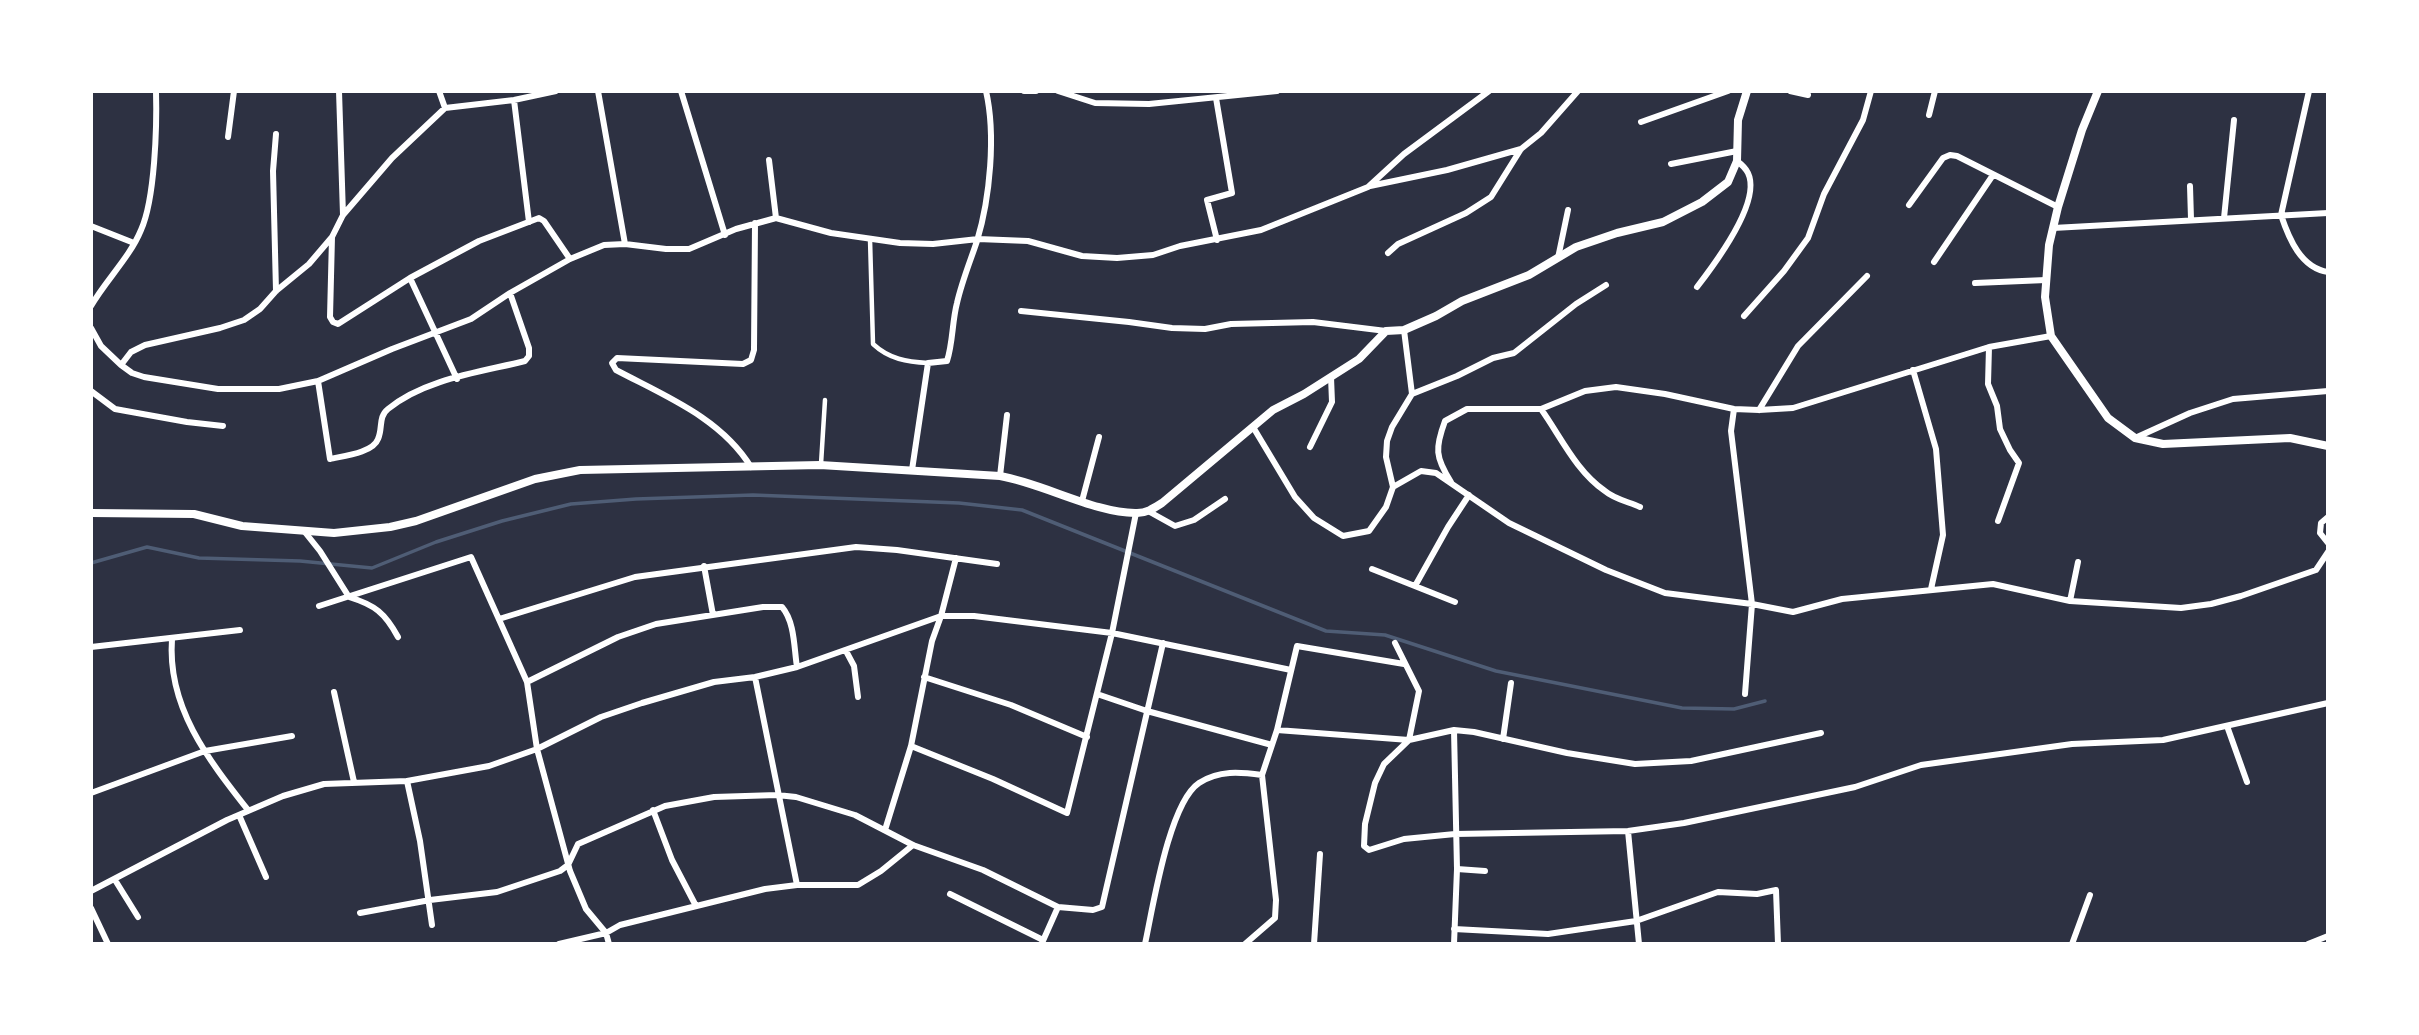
<!DOCTYPE html>
<style>
body{margin:0}
#map{position:relative;width:2419px;height:1035px;overflow:hidden;background:#2d3142;font-family:"Noto Sans",sans-serif}
canvas{display:block}
.frame{position:absolute;inset:0;border:93px solid #fff;pointer-events:none}
</style>
<div id="map">
<canvas width="2419" height="1035"></canvas>
<div class="frame"></div>
</div>
<script>
const c = document.querySelector('canvas').getContext('2d');
c.lineJoin = 'round';
function strokePath(path, color, width, dash) { c.strokeStyle = color; c.lineWidth = width; c.lineCap = dash ? 'butt' : 'round'; c.setLineDash(dash || []); c.stroke(path); }
strokePath(new Path2D(`
 M 91,563 L 147,547 L 199,558 L 300,561 L 372,568 L 436,542 L 502,521 L 571,504 L 636,499 L 753,495 L 959,503 L 1022,510 L 1326,631 L 1385,635 L 1496,671 L 1682,708 L 1734,709 L 1765,701`), '#4f5d75', 3.5);
strokePath(new Path2D(`
 M 870,239 L 873,344 C 889,359 907,362 928,363
 M 821,464 L 825,400`), '#fff', 4.5);
strokePath(new Path2D(`
 M 339,91 L 343,215
 M 439,91 L 445,108
 M 598,91 L 625,244
 M 681,91 L 725,235
 M 1024,91 L 1036,91
 M 1058,91 L 1095,103 L 1149,104 L 1277,91
 M 1790,91 L 1808,95
 M 1216,98 L 1232,193 L 1207,200 L 1217,240
 M 514,100 L 529,222
 M 445,108 L 514,100 L 556,91
 M 1929,115 L 1935,91
 M 1641,122 L 1728,91
 M 276,134 L 273,171 L 276,291
 M 228,137 L 234,91
 M 769,160 L 776,218
 M 1671,164 L 1737,151
 M 1370,186 L 1447,170 L 1521,149
 M 2190,186 L 2191,219
 M 1909,205 L 1943,158 L 1950,155 L 1957,156 L 2058,207
 M 2281,215 L 2309,91
 M 2281,215 C 2289,239 2301,268 2328,272
 M 2224,218 L 2234,120
 M 91,226 L 134,243
 M 2053,228 L 2328,213
 M 332,237 L 330,317 L 333,322 L 338,324 L 410,278 L 479,241 L 539,218 L 544,221 L 570,259
 M 1388,253 L 1398,244 L 1466,213 L 1491,197 L 1521,149 L 1541,133 L 1578,91
 M 1558,258 L 1568,210
 M 1934,262 L 1993,175
 M 410,278 L 457,379
 M 1975,283 L 2046,280
 M 1697,287 C 1714,265 1762,202 1748,173 C 1746,169 1741,164 1737,161
 M 91,306 C 106,280 130,257 141,230 C 155,199 157,126 156,91
 M 1021,311 L 1129,322 L 1172,328 L 1205,329 L 1231,324 L 1313,322 L 1386,331
 M 1744,316 L 1784,271 L 1808,238 L 1824,194 L 1863,120 L 1871,91
 M 91,328 L 101,346 L 121,365 L 132,373 L 144,377 L 218,389 L 279,389 L 318,381 L 392,349 L 471,319 L 510,293 L 570,259 L 604,245 L 625,244 L 666,249 L 689,249 L 736,229 L 776,218 L 831,233 L 900,243 L 933,244 L 978,239 L 1028,241 L 1082,256 L 1117,258 L 1153,255 L 1180,246 L 1261,230 L 1368,187 L 1404,154 L 1489,91
 M 1989,347 L 1988,384 L 1997,406 L 2000,429 L 2010,450 L 2019,463 L 1998,521
 M 121,365 L 131,352 L 145,345 L 220,328 L 244,320 L 260,309 L 276,291 L 309,264 L 332,237 L 343,215 L 392,158 L 445,108
 M 1913,370 L 1936,449 L 1943,535 L 1931,589
 M 318,381 L 330,459 C 343,456 373,453 378,439 C 383,428 378,417 388,409 C 424,379 481,372 525,361 L 529,356 L 529,348 L 510,293
 M 91,391 L 115,409 L 187,422 L 223,426
 M 1412,394 L 1457,376 L 1493,358 L 1514,353 L 1576,304 L 1606,285
 M 1541,409 C 1561,437 1576,471 1605,491 C 1614,499 1629,502 1640,507
 M 1734,409 L 1731,431 L 1752,604 L 1745,694
 M 1759,410 L 1798,346 L 1867,276
 M 1253,427 L 1295,497 L 1314,518 L 1343,536 L 1369,531 L 1386,507 L 1393,487 L 1421,471 L 1436,473 L 1509,523 L 1606,570 L 1665,593 L 1752,604 L 1793,612 L 1842,599 L 1993,584 L 2070,601 L 2181,608 L 2211,604 L 2241,596 L 2316,570 L 2328,552
 M 2135,438 L 2190,413 L 2233,399 L 2328,391
 M 1310,447 L 1332,402 L 1331,377
 M 751,467 C 721,418 665,396 616,370 L 612,363 L 617,358 L 743,364 L 751,360 L 754,350 L 755,223
 M 912,470 L 928,363 L 947,361 C 953,343 952,322 957,303 C 962,281 970,262 977,241 C 990,198 996,135 986,91
 M 1000,476 L 1007,415
 M 1451,482 C 1435,457 1435,448 1445,421 L 1467,409 L 1541,409 L 1585,391 L 1616,387 L 1665,394 L 1734,409 L 1759,410 L 1793,408 L 1989,347 L 2051,336
 M 1393,487 L 1386,457 L 1387,441 L 1392,427 L 1412,394 L 1404,330
 M 1082,501 L 1099,437
 M 1148,511 L 1175,526 L 1194,520 L 1225,499
 M 2328,517 L 2321,523 L 2320,533 L 2328,543
 M 304,531 L 320,551 L 349,597 C 375,605 385,613 398,637
 M 704,566 L 713,615
 M 1372,569 L 1455,602
 M 1415,586 L 1448,527 L 1469,495
 M 2070,601 L 2078,562
 M 319,606 L 471,557 L 527,682 L 537,749 L 570,871 L 586,909 L 606,933 L 609,944
 M 499,619 L 635,577 L 856,547 L 897,550 L 997,564
 M 172,639 C 167,707 208,759 248,810
 M 1395,643 L 1419,691 L 1409,740 L 1384,764 L 1375,783 L 1365,824 L 1364,846 L 1369,850 L 1404,839 L 1455,834 L 1628,831 L 1684,823 L 1855,787 L 1921,765 L 2072,744 L 2163,740 L 2328,703
 M 91,647 L 240,630
 M 846,651 L 854,666 L 858,697
 M 755,677 L 797,885
 M 924,677 L 1011,705 L 1087,737
 M 527,682 L 618,637 L 656,624 L 763,607 L 782,607 C 795,622 794,649 797,667
 M 334,692 L 354,782
 M 1097,694 L 1147,711 L 1272,745
 M 2227,726 L 2247,782
 M 1277,730 L 1409,740 L 1454,730 L 1474,732 L 1567,753 L 1635,764 L 1691,761 L 1821,733
 M 1503,739 L 1511,683
 M 911,746 L 993,779 L 1067,813 L 1112,633 L 1136,513
 M 407,781 L 420,841 L 432,925
 M 91,793 L 205,751 L 292,736
 M 653,810 L 672,860 L 696,906
 M 239,815 L 266,877
 M 885,830 L 911,746 L 932,641 L 941,616 L 956,558
 M 1628,831 L 1639,944
 M 1457,869 L 1485,871
 M 115,880 L 138,917
 M 91,891 L 227,820 L 283,796 L 324,784 L 407,781 L 489,766 L 537,749 L 601,717 L 642,703 L 714,682 L 755,677 L 797,667 L 941,616 L 974,616 L 1112,633 L 1291,670
 M 950,894 L 1043,940
 M 91,908 L 108,944
 M 360,913 L 430,900 L 497,892 L 560,871 L 568,865 L 578,844 L 665,806 L 714,797 L 777,795 L 796,797 L 855,815 L 913,845 L 983,870 L 1058,907 L 1093,910 L 1102,907 L 1163,643
 M 1454,929 L 1548,934 L 1636,921 L 1718,892 L 1757,894 L 1776,890 L 1778,944
 M 1042,943 L 1058,907
 M 559,944 L 606,933 L 620,925 L 765,889 L 797,885 L 858,885 L 881,871 L 913,845
 M 1145,944 C 1153,907 1169,803 1199,783 C 1219,770 1240,772 1262,775
 M 1245,944 L 1275,918 L 1276,900 L 1262,775 L 1277,730 L 1297,646 L 1404,664
 M 1314,944 L 1320,854
 M 1454,944 L 1457,869 L 1454,730
 M 2072,944 L 2090,895
 M 2308,944 L 2328,936`), '#fff', 6);
strokePath(new Path2D(`
 M 2098,91 L 2082,130 L 2058,207 L 2049,245 L 2045,297 L 2051,336 L 2108,418 L 2135,438 L 2163,444 L 2290,438 L 2328,446
 M 91,513 L 194,514 L 242,526 L 334,533 L 390,527 L 416,521 L 535,479 L 580,470 L 820,465 L 1000,476 C 1042,483 1097,514 1137,513 C 1147,513 1154,508 1162,503 L 1273,410 L 1304,394 L 1359,359 L 1386,331 L 1404,330 L 1436,316 L 1462,301 L 1529,275 L 1576,247 L 1617,233 L 1663,222 L 1702,202 L 1728,182 L 1737,161 L 1738,120 L 1747,91`), '#fff', 8);
</script>
